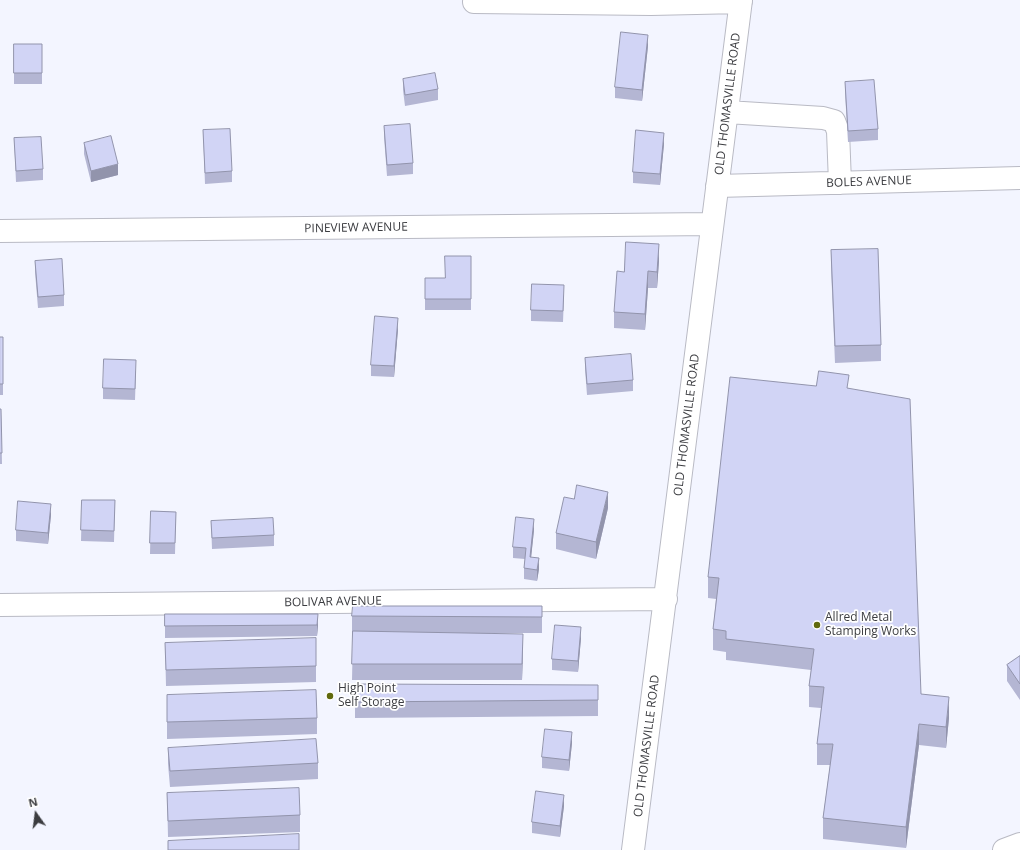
<!DOCTYPE html>
<style>
body{margin:0}
#map{position:relative;width:1020px;height:850px;overflow:hidden;background:#f3f5ff;font-family:"Open Sans",sans-serif}
canvas{display:block}
.north{position:absolute;left:16px;top:794px;width:40px;height:40px;-webkit-text-stroke:3px #fff;paint-order:stroke;rotate:346deg;font-size:11px;font-weight:700;line-height:16px;text-align:center;color:#3b3c40}
.north::after{content:'';display:block;margin:auto;width:14px;height:18px;background:#3b3c40;clip-path:polygon(50% 0,100% 100%,50% 72%,0 100%)}
</style>
<div id="map">
<canvas width="1020" height="850"></canvas>
<div class="north">N</div>
</div>
<script>
const c = document.querySelector('canvas').getContext('2d');
c.lineJoin = 'round';
function strokePath(path, color, width, dash) { c.strokeStyle = color; c.lineWidth = width; c.lineCap = dash ? 'butt' : 'round'; c.setLineDash(dash || []); c.stroke(path); }
function paint(path, color) { c.fillStyle = color; c.fill(path, 'evenodd'); }
function label(font, color, halo, rows, align = 'center') {
  c.font = font + ' "Open Sans",sans-serif'; c.lineWidth = 3.5; c.setLineDash([]); c.textBaseline = 'middle'; c.strokeStyle = halo; c.fillStyle = color; for (const [text, x, y, turn = 0] of rows) {
    c.save(); c.translate(x, y); c.rotate((+turn || 0) * Math.PI / 180); c.textAlign = isNaN(turn) ? turn : align; if (halo) c.strokeText(text, 0, 0); c.fillText(text, 0, 0); c.restore();
  }
}
const minor = new Path2D(`
 M 474,2 L 651,4 L 741,2
 M 727,112 L 823,118 L 834,121 L 838,131 L 840,183
 M 717,186 L 1020,178
 M 0,231 L 712,224
 M 0,605 L 666,599
 M 633,850 L 741,0
 M 1004,850 L 1020,844`);
strokePath(minor, '#b9bac4', 24);
strokePath(minor, '#fff', 22);
paint(new Path2D(`
 M 14,44 L 42,44 L 42,84 L 14,84 Z
 M 648,46 L 642,101 L 615,98 L 615,87 Z
 M 403,79 L 438,89 L 438,100 L 405,106 L 403,90 Z
 M 845,82 L 878,129 L 878,140 L 848,142 L 845,93 Z
 M 384,126 L 413,163 L 413,174 L 387,176 L 384,137 Z
 M 203,130 L 232,171 L 232,182 L 205,184 Z
 M 14,138 L 43,169 L 43,180 L 16,182 Z
 M 84,143 L 118,175 L 91,182 L 84,154 Z
 M 664,144 L 660,185 L 633,183 L 633,172 Z
 M 831,250 L 881,345 L 881,361 L 835,363 L 831,267 Z
 M 471,256 L 471,310 L 425,310 L 425,278 L 445,278 Z
 M 35,261 L 64,295 L 64,306 L 38,308 L 35,272 Z
 M 659,261 L 657,288 L 648,288 L 645,330 L 614,328 L 614,312 L 624,272 Z
 M 564,296 L 563,322 L 531,321 L 531,310 Z
 M 398,329 L 394,377 L 371,376 L 371,365 Z
 M 0,337 L 3,337 L 3,395 L 0,395 Z
 M 585,358 L 633,380 L 633,391 L 587,395 L 585,369 Z
 M 136,371 L 135,400 L 103,399 L 103,388 Z
 M 816,386 L 849,388 L 921,694 L 949,718 L 946,748 L 919,745 L 906,848 L 823,839 L 823,818 L 830,765 L 817,765 L 817,744 L 821,708 L 809,707 L 809,686 L 811,670 L 726,660 L 726,652 L 713,650 L 713,629 L 716,599 L 708,598 L 708,577 Z
 M 0,409 L 1,409 L 2,464 L 0,464 Z
 M 82,500 L 115,500 L 114,542 L 81,541 Z
 M 608,508 L 596,559 L 556,549 L 556,533 Z
 M 151,511 L 176,512 L 175,554 L 150,554 Z
 M 51,515 L 48,544 L 16,541 L 16,530 Z
 M 211,521 L 274,535 L 274,546 L 212,549 Z
 M 534,530 L 531,557 L 539,569 L 537,581 L 524,579 L 524,568 L 525,559 L 513,558 L 513,547 Z
 M 542,606 L 542,633 L 490,633 L 523,650 L 522,680 L 352,680 L 353,633 L 352,633 L 352,616 Z
 M 165,614 L 318,625 L 317,636 L 165,638 Z
 M 581,638 L 578,672 L 552,670 L 552,659 Z
 M 165,643 L 316,666 L 316,682 L 166,686 Z
 M 1020,656 L 1020,700 L 1007,681 L 1007,665 Z
 M 598,685 L 598,716 L 355,718 L 355,702 Z
 M 167,695 L 317,718 L 317,734 L 167,739 Z
 M 572,743 L 569,771 L 542,768 L 542,757 Z
 M 168,748 L 318,763 L 318,779 L 170,787 L 168,764 Z
 M 167,793 L 300,815 L 300,832 L 168,837 Z
 M 564,806 L 560,837 L 532,833 L 532,822 Z`), '#b4b6d3');
paint(new Path2D(`
 M 648,35 L 648,46 L 642,101 L 642,90 Z
 M 664,133 L 664,144 L 660,185 L 660,174 Z
 M 118,164 L 118,175 L 91,182 L 91,171 Z
 M 659,244 L 659,261 L 657,288 L 657,272 Z
 M 648,271 L 648,288 L 645,330 L 645,314 Z
 M 398,318 L 398,329 L 394,377 L 394,366 Z
 M 608,492 L 608,508 L 596,559 L 596,542 Z
 M 51,504 L 51,515 L 48,544 L 48,533 Z
 M 534,519 L 534,530 L 530,568 L 530,557 Z
 M 539,558 L 539,569 L 537,581 L 537,570 Z
 M 318,614 L 318,625 L 317,636 L 317,625 Z
 M 581,627 L 581,638 L 578,672 L 578,661 Z
 M 523,634 L 523,650 L 522,680 L 522,664 Z
 M 949,697 L 949,718 L 946,748 L 946,727 Z
 M 919,724 L 919,745 L 906,848 L 906,827 Z
 M 572,732 L 572,743 L 569,771 L 569,760 Z
 M 564,795 L 564,806 L 560,837 L 560,826 Z`), '#9294ac');
const building = new Path2D(`
 M 621,32 L 648,35 L 642,90 L 615,87 Z
 M 14,44 L 42,44 L 42,73 L 14,73 Z
 M 435,73 L 438,89 L 405,95 L 403,79 Z
 M 874,80 L 878,129 L 848,131 L 845,82 Z
 M 410,124 L 413,163 L 387,165 L 384,126 Z
 M 230,129 L 232,171 L 205,173 L 203,130 Z
 M 636,130 L 664,133 L 660,174 L 633,172 Z
 M 111,136 L 118,164 L 91,171 L 84,143 Z
 M 41,137 L 43,169 L 16,171 L 14,138 Z
 M 626,242 L 659,244 L 657,272 L 648,271 L 645,314 L 614,312 L 617,271 L 624,272 Z
 M 878,249 L 881,345 L 835,346 L 831,250 Z
 M 445,256 L 471,256 L 471,299 L 425,299 L 425,278 L 445,278 Z
 M 62,259 L 64,295 L 38,297 L 35,261 Z
 M 532,284 L 564,285 L 563,311 L 531,310 Z
 M 375,316 L 398,318 L 394,366 L 371,365 Z
 M 0,337 L 3,337 L 3,384 L 0,384 Z
 M 631,354 L 633,380 L 587,384 L 585,358 Z
 M 104,359 L 136,360 L 135,389 L 103,388 Z
 M 819,371 L 849,375 L 847,388 L 910,399 L 921,694 L 949,697 L 946,727 L 919,724 L 906,827 L 823,818 L 833,744 L 817,744 L 824,687 L 809,686 L 814,649 L 726,639 L 726,631 L 713,629 L 719,578 L 708,577 L 730,377 L 816,386 Z
 M 0,409 L 1,409 L 2,453 L 0,453 Z
 M 577,485 L 608,492 L 596,542 L 556,533 L 564,497 L 574,499 Z
 M 82,500 L 115,500 L 114,531 L 81,530 Z
 M 18,501 L 51,504 L 48,533 L 16,530 Z
 M 151,511 L 176,512 L 175,543 L 150,543 Z
 M 516,517 L 534,519 L 530,557 L 539,558 L 537,570 L 524,568 L 526,548 L 513,547 Z
 M 273,518 L 274,535 L 212,538 L 211,521 Z
 M 353,606 L 542,606 L 542,617 L 352,616 Z
 M 165,614 L 318,614 L 317,625 L 165,626 Z
 M 555,625 L 581,627 L 578,661 L 552,659 Z
 M 353,631 L 523,634 L 522,664 L 352,664 Z
 M 316,638 L 316,666 L 166,670 L 165,643 Z
 M 1020,656 L 1020,684 L 1007,665 Z
 M 356,684 L 598,685 L 598,700 L 355,702 Z
 M 316,690 L 317,718 L 167,722 L 167,695 Z
 M 545,729 L 572,732 L 569,760 L 542,757 Z
 M 316,739 L 318,763 L 170,771 L 168,748 Z
 M 299,788 L 300,815 L 168,821 L 167,793 Z
 M 536,791 L 564,795 L 560,826 L 532,822 Z
 M 299,834 L 299,850 L 168,850 L 168,841 Z`);
paint(building, '#d1d4f5');
strokePath(building, '#9294ac', 1);
for (const [x, y, r, color] of [
 [817,625,4,"#60690c"],
 [330,696,4,"#60690c"]
]) { const dot = new Path2D(); dot.arc(x, y, r, 0, 2 * Math.PI); c.fillStyle = color; c.fill(dot); strokePath(dot, '#fff', 1.5); }
label('12px', '#3b3c40', '#fff', [
 ["OLD THOMASVILLE ROAD",728,104,-83],
 ["BOLES AVENUE",869,182,-2],
 ["PINEVIEW AVENUE",356,228,-1],
 ["OLD THOMASVILLE ROAD",687,425,-83],
 ["BOLIVAR AVENUE",333,602,-1],
 ["OLD THOMASVILLE ROAD",647,746,-83]
]);
label('12px', '#3b3c40', '#fff', [
 ["Allred Metal",825,618],
 ["Stamping Works",825,632],
 ["High Point",338,689],
 ["Self Storage",338,703]
], 'left');
</script>
